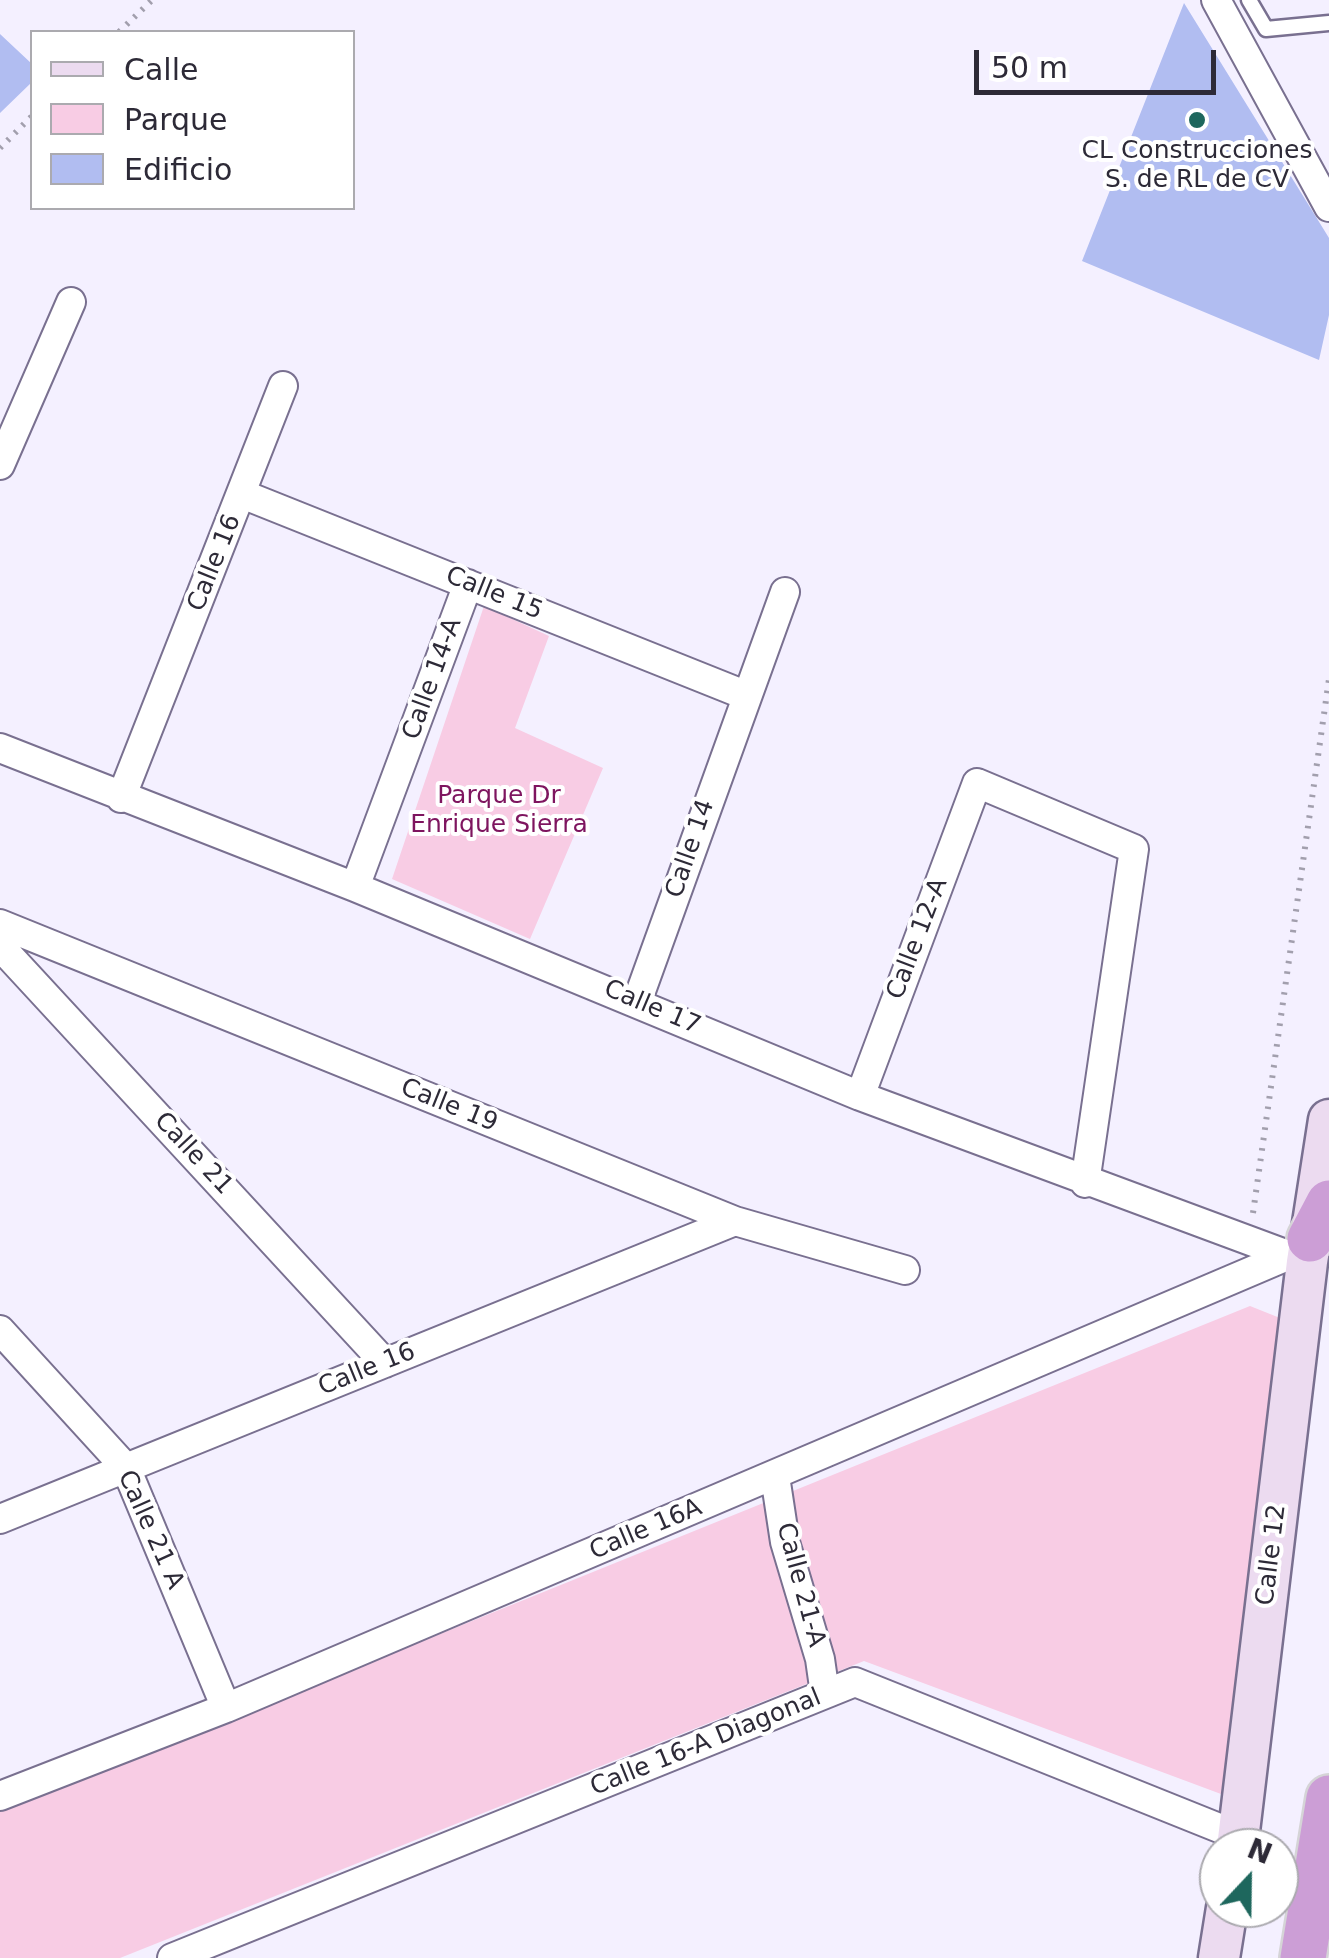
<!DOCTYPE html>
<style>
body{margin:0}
#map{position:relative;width:1329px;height:1958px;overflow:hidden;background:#f4f0ff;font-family:"DejaVu Sans",sans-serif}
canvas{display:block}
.legend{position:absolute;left:30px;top:30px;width:325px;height:180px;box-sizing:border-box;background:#fff;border:2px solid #abaaaf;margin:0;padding:12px 18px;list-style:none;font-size:30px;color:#2d2a37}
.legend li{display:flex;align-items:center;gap:20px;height:50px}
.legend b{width:50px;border:2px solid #abaaaf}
.north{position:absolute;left:1199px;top:1828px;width:100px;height:100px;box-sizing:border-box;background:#fff;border:2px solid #abaaaf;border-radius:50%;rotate:22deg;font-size:28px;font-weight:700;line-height:40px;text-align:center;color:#2d2a37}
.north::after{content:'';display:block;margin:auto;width:35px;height:45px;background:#1e675d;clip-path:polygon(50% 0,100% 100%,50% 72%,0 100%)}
.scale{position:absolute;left:974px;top:50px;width:242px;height:45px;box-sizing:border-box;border:5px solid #2d2a37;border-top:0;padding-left:12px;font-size:30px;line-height:35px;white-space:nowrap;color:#2d2a37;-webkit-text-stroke:8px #fff;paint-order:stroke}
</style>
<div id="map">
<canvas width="1329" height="1958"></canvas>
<ul class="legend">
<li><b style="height:12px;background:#ecdbf0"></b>Calle</li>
<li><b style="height:28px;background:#f8cce4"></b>Parque</li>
<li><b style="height:28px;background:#b1bdf1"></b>Edificio</li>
</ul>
<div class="north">N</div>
<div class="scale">50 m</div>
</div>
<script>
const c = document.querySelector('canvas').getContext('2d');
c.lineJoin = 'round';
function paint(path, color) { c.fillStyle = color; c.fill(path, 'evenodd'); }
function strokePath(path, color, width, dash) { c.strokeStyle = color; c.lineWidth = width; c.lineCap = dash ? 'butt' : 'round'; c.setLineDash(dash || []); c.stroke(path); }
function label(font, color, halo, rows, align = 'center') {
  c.font = font + ' "DejaVu Sans",sans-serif'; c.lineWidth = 8; c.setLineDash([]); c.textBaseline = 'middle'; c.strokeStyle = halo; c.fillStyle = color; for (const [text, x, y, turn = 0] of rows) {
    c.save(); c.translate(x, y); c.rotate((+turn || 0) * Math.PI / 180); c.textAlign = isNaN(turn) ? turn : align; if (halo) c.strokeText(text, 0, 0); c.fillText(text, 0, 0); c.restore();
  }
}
paint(new Path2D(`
 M 484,606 L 549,636 L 515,728 L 603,768 L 530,939 L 392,879 Z
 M 1250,1306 L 1295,1324 L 1221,1794 L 864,1661 L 120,1958 L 0,1958 L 0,1812 Z`), '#f8cce4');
paint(new Path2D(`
 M 1184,3 L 1329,238 L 1329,315 L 1319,360 L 1082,261 Z
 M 0,34 L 32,64 L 32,82 L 0,113 Z`), '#b1bdf1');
const service = new Path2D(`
 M 1249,0 L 1266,29 L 1329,23`);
const minor = new Path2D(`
 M 1216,0 L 1329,207
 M 0,465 L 71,302
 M 242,494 L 745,695
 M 0,748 L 355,887 L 860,1096 L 1307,1262
 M 121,798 L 283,386
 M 355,887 L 468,584
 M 0,924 L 735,1221 L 905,1270
 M 0,946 L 385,1363
 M 637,1002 L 785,592
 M 860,1096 L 977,783 L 1134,849 L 1085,1183
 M 0,1330 L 126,1468 L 226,1708
 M 775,1476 L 785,1542 L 820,1659 L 825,1694
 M 0,1519 L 735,1221
 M 0,1796 L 226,1708 L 1287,1256
 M 172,1958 L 855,1682 L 1239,1836`);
const secondary = new Path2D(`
 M 1237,1848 L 1307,1262 L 1329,1120
 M 1219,1958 L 1227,1908`);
const trunk = new Path2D(`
 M 1310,1239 L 1329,1203
 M 1303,1958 L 1329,1798`);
strokePath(service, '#797090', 19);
strokePath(minor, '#797090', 32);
strokePath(secondary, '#797090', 45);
strokePath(trunk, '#d5d4d7', 50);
strokePath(new Path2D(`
 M 119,32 L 152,0
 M 0,148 L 32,116
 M 1253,1213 L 1329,679`), '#a29fad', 6, [2.5, 8]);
strokePath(service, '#fff', 14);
strokePath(minor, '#fff', 28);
strokePath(secondary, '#ecdbf0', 40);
strokePath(trunk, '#cc9ed6', 45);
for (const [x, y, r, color] of [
 [1197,120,10,"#1e675d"]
]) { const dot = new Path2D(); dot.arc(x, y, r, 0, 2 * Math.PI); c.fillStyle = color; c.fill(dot); strokePath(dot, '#fff', 4); }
label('25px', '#2d2a37', '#fff', [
 ["CL Construcciones",1197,151],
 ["S. de RL de CV",1197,180]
]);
label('25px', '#2d2a37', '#fff', [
 ["Calle 16",215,563,-68],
 ["Calle 15",494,594,22],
 ["Calle 14-A",433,679,-70],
 ["Calle 14",691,849,-71],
 ["Calle 12-A",918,939,-69],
 ["Calle 17",652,1008,23],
 ["Calle 19",449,1106,22],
 ["Calle 21",193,1154,47],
 ["Calle 16",367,1370,-22],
 ["Calle 21 A",150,1530,66],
 ["Calle 16A",646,1530,-23],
 ["Calle 12",1272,1555,-83],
 ["Calle 21-A",800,1585,75],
 ["Calle 16-A Diagonal",706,1743,-22]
]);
label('25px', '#7e155f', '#fff', [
 ["Parque Dr",499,796],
 ["Enrique Sierra",499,825]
]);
</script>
